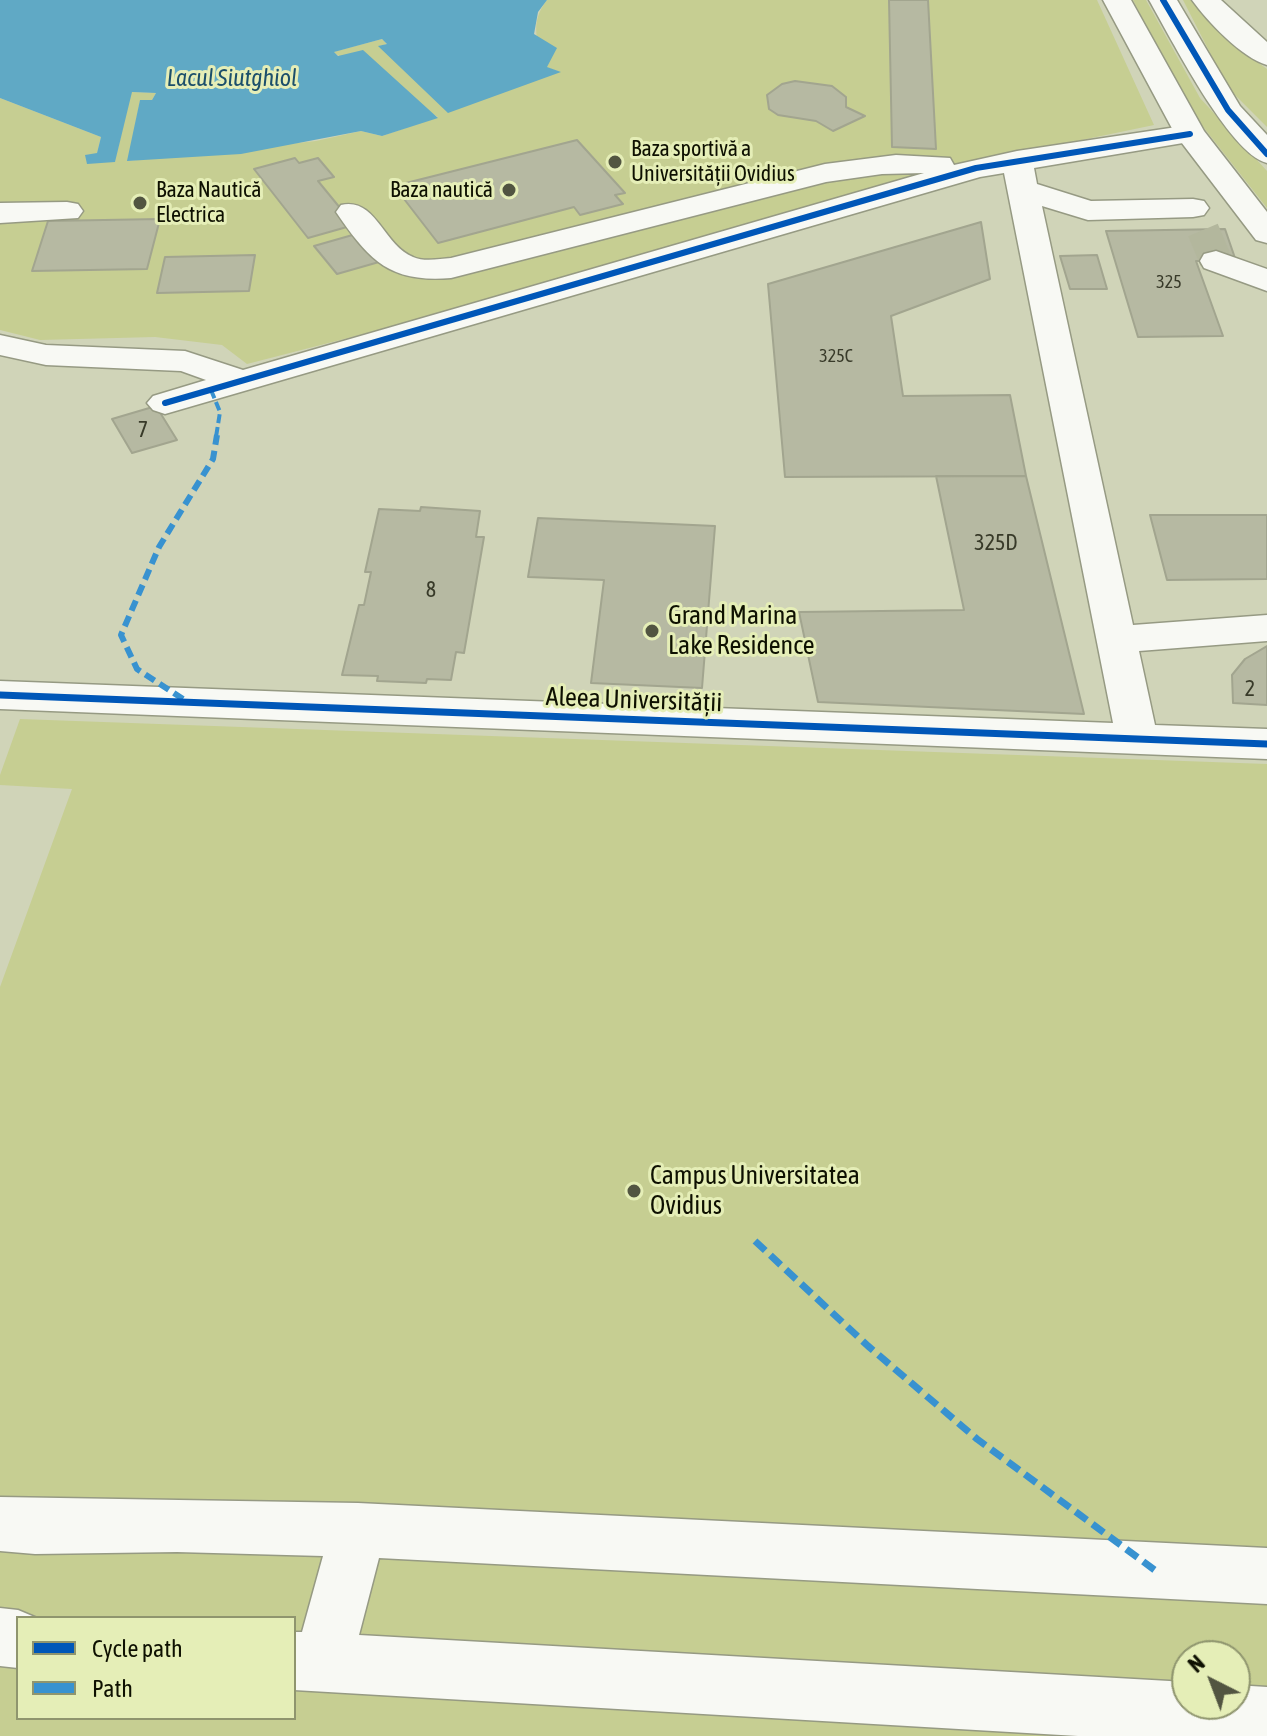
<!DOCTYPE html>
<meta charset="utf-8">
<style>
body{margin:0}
#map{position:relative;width:1267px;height:1736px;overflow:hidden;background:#d0d4b8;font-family:"Asap Condensed",sans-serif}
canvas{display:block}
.legend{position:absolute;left:16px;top:1616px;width:280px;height:104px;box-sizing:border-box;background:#e5eeb7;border:2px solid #8f956e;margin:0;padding:10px 14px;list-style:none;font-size:24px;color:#0e1001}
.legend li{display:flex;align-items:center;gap:16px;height:40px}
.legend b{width:40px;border:2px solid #8f956e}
.north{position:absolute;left:1171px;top:1640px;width:80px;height:80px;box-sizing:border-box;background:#e5eeb7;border:2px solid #8f956e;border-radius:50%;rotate:318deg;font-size:22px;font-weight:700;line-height:32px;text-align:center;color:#0e1001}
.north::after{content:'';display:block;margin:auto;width:28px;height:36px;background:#525541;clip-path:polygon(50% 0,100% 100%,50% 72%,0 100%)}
</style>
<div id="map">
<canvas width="1267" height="1736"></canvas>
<ul class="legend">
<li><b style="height:10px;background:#0057b8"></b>Cycle path</li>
<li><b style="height:10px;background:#3892d0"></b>Path</li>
</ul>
<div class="north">N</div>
</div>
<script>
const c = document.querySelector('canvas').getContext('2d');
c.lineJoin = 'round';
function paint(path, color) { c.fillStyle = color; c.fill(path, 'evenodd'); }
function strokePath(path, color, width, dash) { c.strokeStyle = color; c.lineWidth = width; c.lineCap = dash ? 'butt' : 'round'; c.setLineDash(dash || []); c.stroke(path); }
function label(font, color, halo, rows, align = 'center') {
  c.font = font + ' "Asap Condensed",sans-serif'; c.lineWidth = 6; c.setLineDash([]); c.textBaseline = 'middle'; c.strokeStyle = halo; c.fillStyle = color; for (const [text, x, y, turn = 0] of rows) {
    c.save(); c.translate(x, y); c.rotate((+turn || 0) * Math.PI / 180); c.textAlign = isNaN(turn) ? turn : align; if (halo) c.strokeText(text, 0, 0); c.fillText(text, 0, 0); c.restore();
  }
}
paint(new Path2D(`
 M 547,0 L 1097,0 L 1154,125 L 1005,156 L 379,330 L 247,364 L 222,345 L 155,337 L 40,340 L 0,330 L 0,98 L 101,137 L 97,153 L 115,161 L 131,92 L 156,93 L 152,100 L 140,101 L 128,161 L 316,141 L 361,131 L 382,136 L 438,117 L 333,52 L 382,39 L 387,44 L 379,46 L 560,72 L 546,67 C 537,42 529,23 547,0 Z
 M 1133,0 L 1146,0 L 1200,98 L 1267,171 L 1267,208 L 1189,109 Z
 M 1183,0 L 1191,0 L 1231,43 L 1267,69 L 1267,127 L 1228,88 Z
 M 20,719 L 1267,764 L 1267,1736 L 0,1736 L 0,987 L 72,789 L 0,785 L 0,775 ZM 18,1618 L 294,1618 L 294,1718 L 18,1718 ZM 1187,1656 L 1235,1656 L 1235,1704 L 1187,1704 Z`), '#c6ce92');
paint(new Path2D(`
 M 0,0 L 547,0 L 538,12 L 534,34 L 557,48 L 547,67 L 561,72 L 448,113 L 378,46 L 387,44 L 382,39 L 334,52 L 338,56 L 363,50 L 438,118 L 382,136 L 361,131 L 241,154 L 127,161 L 140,100 L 152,100 L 156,93 L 132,92 L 115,162 L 87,164 L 85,155 L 97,153 L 101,137 L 0,98 Z`), '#60a9c5');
const building = new Path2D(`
 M 889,0 L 928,0 L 936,149 L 892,147 Z
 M 795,81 L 832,86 L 846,97 L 846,107 L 865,116 L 833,131 L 816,121 L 778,115 L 769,109 L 767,95 L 782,84 Z
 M 577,140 L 625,193 L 615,195 L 623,204 L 580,215 L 574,207 L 438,243 L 394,186 Z
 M 295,158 L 299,163 L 318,158 L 334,177 L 318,181 L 354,225 L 308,238 L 254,169 Z
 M 160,219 L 147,269 L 32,271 L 48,221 Z
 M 981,222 L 990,279 L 891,316 L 903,396 L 1010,395 L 1026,476 L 785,477 L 768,284 Z
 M 1225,229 L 1236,261 L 1196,261 L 1223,336 L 1138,337 L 1106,231 Z
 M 363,232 L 386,260 L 337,274 L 314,246 Z
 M 255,255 L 249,291 L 157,293 L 165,257 Z
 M 1097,255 L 1107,289 L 1070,289 L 1060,256 Z
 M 156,406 L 177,440 L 132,453 L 112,419 Z
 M 936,476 L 1026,476 L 1084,714 L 818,702 L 799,612 L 964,610 Z
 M 421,507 L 480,511 L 476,537 L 484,537 L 464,653 L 456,652 L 451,680 L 427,679 L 426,683 L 377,681 L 378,676 L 342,675 L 359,605 L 364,605 L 371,572 L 365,572 L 379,509 L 420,511 Z
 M 1150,515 L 1267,515 L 1267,579 L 1167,580 Z
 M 538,518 L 715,526 L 702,688 L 591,683 L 604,580 L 528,577 Z
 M 1267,646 L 1267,705 L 1233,703 L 1232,675 L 1245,659 Z`);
paint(building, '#b6b9a2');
strokePath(building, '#a2a58f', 2);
strokePath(new Path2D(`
 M 1203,230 L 1216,261`), '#b3b79d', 32, [32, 16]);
const minor = new Path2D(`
 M 1190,125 L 1201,128 L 1205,134 L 1201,140 L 1034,168 L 1037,184 L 1091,201 L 1193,199 L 1204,201 L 1209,208 L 1204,215 L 1193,217 L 1088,220 L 1042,206 L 1133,625 L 1267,615 L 1267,641 L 1139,651 L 1155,725 L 1267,729 L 1267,759 L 0,709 L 0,681 L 1113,723 L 1004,173 L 980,177 L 165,414 L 153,410 L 147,403 L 153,396 L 206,380 L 181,371 L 46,365 L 0,355 L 0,335 L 46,345 L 185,351 L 243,370 L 924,173 L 882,174 L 826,182 L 451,278 C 389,283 369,260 336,212 L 341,205 C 376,197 383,245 413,257 C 424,262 439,259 451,258 L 825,164 L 896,155 L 950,158 L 954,165 L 1017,151 Z
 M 67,202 L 78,204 L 83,211 L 78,218 L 0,223 L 0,203 Z
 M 1216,251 L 1267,269 L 1267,291 L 1204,268 L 1200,261 L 1204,254 Z
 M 0,1497 L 358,1503 L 1267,1548 L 1267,1604 L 379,1558 L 359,1635 L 1187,1682 L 1187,1704 L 1235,1704 L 1235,1685 L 1267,1687 L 1267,1736 L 1078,1736 L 294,1690 L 294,1632 L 302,1632 L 323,1556 L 177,1552 L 35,1554 L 0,1551 Z
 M 0,1608 L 18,1610 L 37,1618 L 18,1618 L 18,1668 L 0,1666 Z`);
const major = new Path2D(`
 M 1103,0 L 1131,0 L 1204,131 L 1267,212 L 1267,243 L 1256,240 L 1175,134 Z
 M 1149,0 L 1177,0 L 1240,106 L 1267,135 L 1267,163 C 1229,154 1170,36 1149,0 Z
 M 1192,0 L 1221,0 L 1267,42 L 1267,65 C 1242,58 1207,21 1192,0 Z`);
strokePath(minor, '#969a83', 3);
strokePath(major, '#969a83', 3);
paint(minor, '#f8f9f4');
paint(major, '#f8f9f4');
strokePath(new Path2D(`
 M 211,390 L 220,412 L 216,437`), '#3892d0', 4, [9, 4]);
strokePath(new Path2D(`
 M 183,699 L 137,669 L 121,635 L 159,547 L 213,459 L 217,435`), '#3892d0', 6, [11, 6]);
strokePath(new Path2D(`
 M 755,1241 L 868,1346 L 977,1439 L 1156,1571`), '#3892d0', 7, [14, 7]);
strokePath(new Path2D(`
 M 1163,0 L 1228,110 L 1267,154
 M 165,403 L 976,168 L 1190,134`), '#0057b8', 6);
strokePath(new Path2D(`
 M 0,695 L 1267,744`), '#0057b8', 7);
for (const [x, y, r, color] of [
 [615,162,8,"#525541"],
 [509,190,8,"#525541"],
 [140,203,8,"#525541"],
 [652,631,8,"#525541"],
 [634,1191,8,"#525541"]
]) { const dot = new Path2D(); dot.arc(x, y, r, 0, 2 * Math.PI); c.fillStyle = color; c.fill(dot); strokePath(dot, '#e5eeb7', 3); }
label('18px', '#383a29', null, [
 ["325",1169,282],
 ["325C",836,356]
]);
label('22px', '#0e1001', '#e5eeb7', [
 ["Baza sportivă a",631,149],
 ["Universității Ovidius",631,174],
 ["Baza Nautică",156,190],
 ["Electrica",156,215],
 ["Baza nautică",493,190,"right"]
], 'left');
label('22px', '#383a29', null, [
 ["7",143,430],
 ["325D",996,543],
 ["8",431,590],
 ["2",1250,689]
]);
label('italic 24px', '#1b4f6b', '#e5eeb7', [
 ["Lacul Siutghiol",232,78]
]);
label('26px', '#0e1001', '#e5eeb7', [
 ["Grand Marina",668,616],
 ["Lake Residence",668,646],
 ["Campus Universitatea",650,1176],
 ["Ovidius",650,1206]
], 'left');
label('26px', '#0e1001', '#e5eeb7', [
 ["Aleea Universității",634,700,2]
]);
</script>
